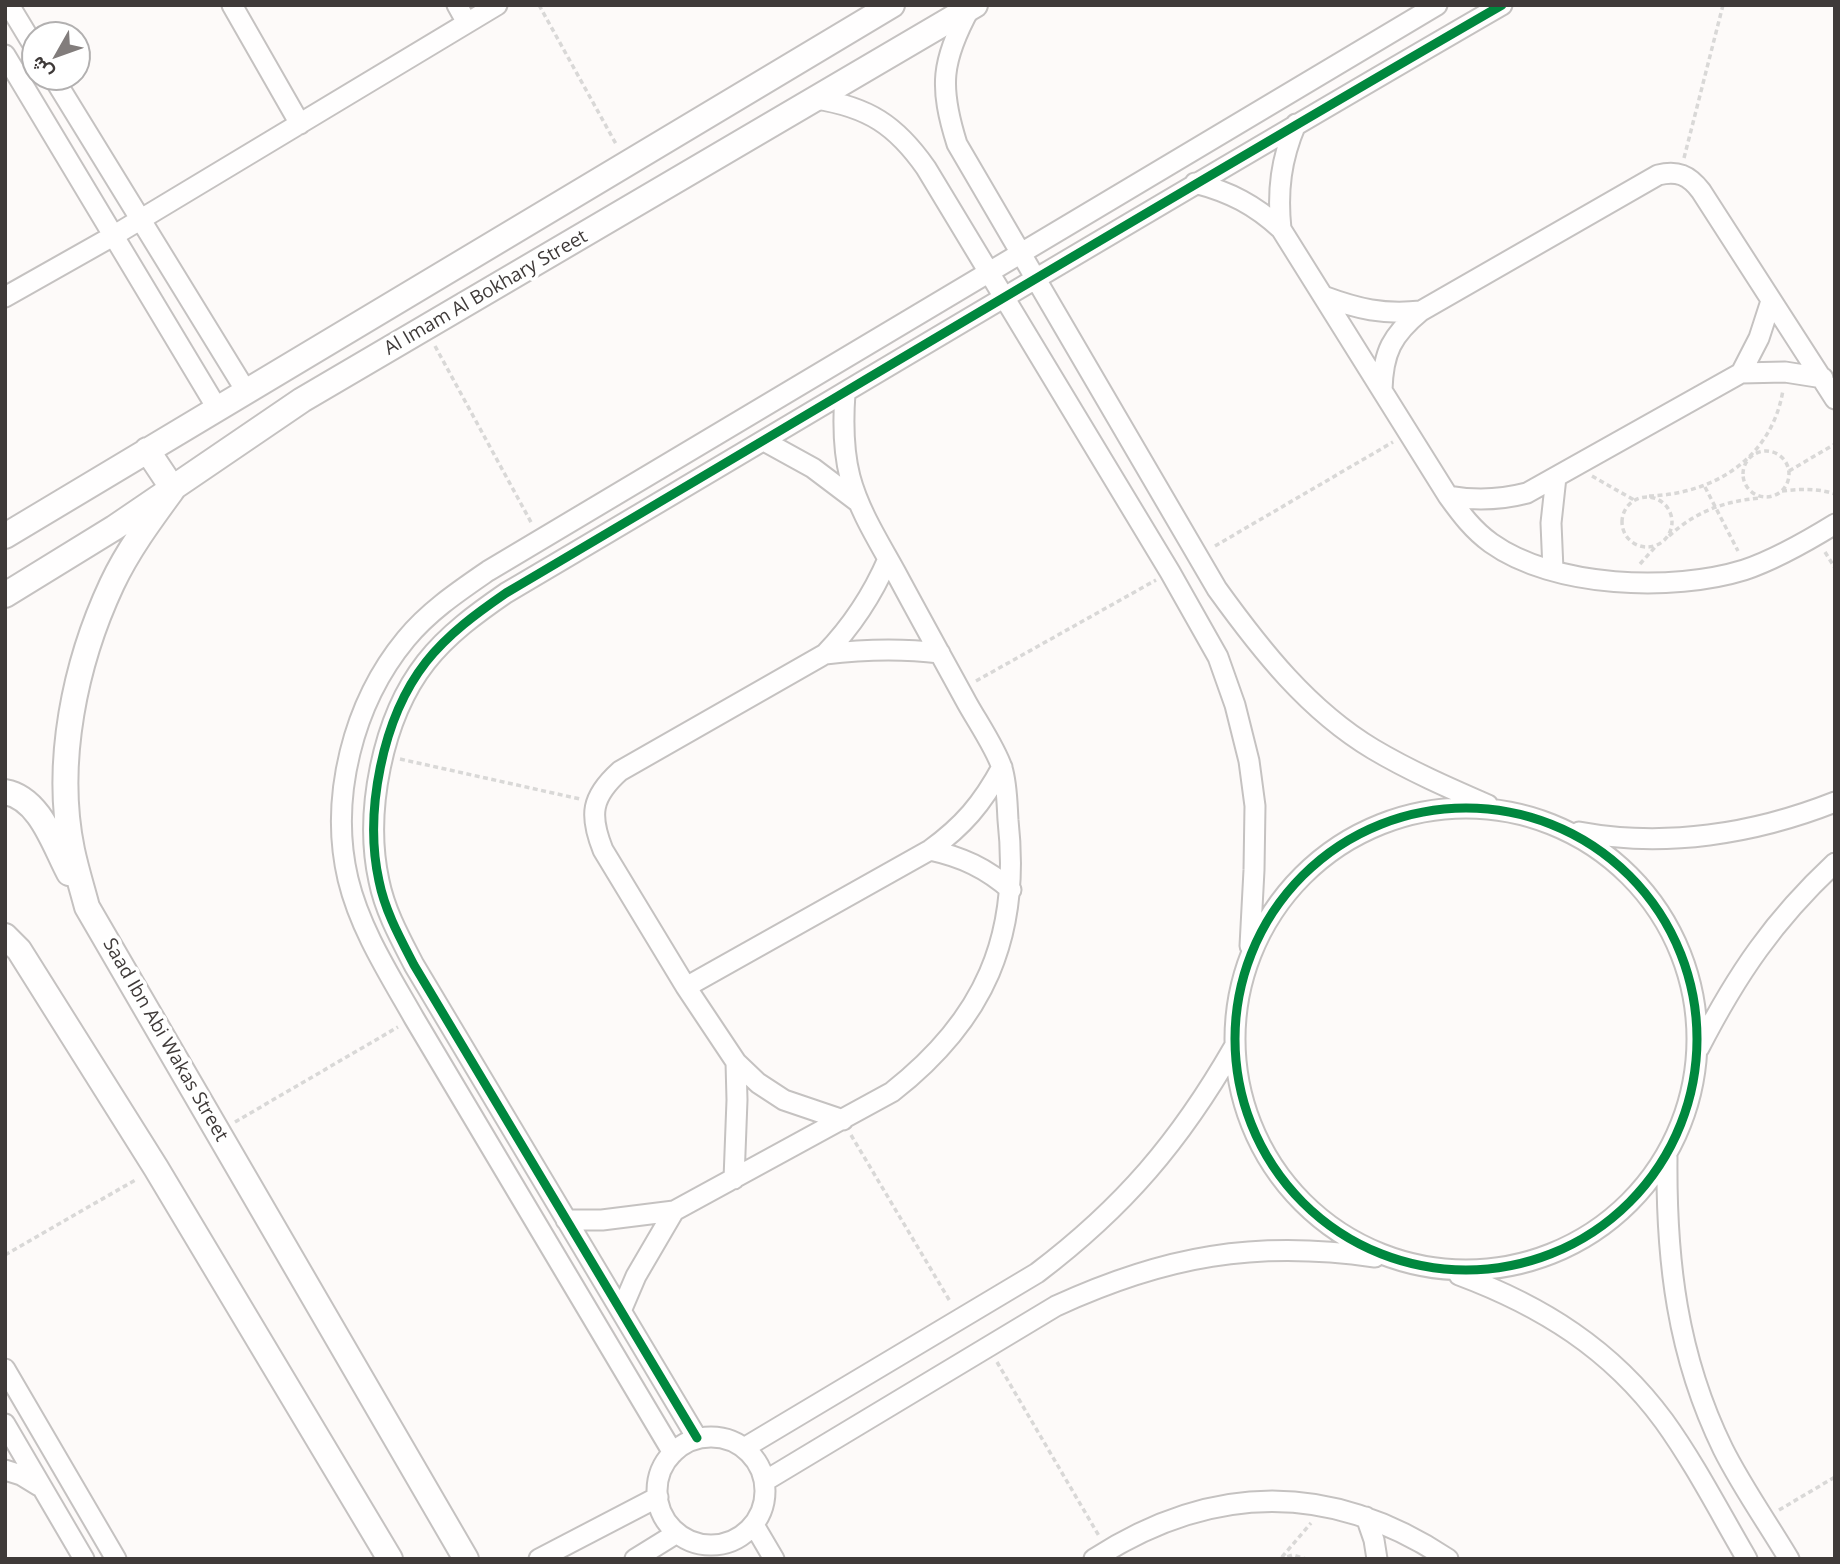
<!DOCTYPE html>
<meta charset="utf-8">
<style>
body{margin:0}
#map{position:relative;width:1840px;height:1564px;overflow:hidden;background:#fdfaf9;font-family:"Open Sans",Vazirmatn,sans-serif}
canvas{display:block}
.frame{position:absolute;inset:0;border:7px solid #3f3a39;pointer-events:none}
.north{position:absolute;left:21px;top:21px;width:70px;height:70px;box-sizing:border-box;background:#fff;border:2px solid #b2b0b0;border-radius:50%;rotate:230deg;font-size:19px;font-weight:700;line-height:28px;text-align:center;color:#3f3a39}
.north::after{content:'';display:block;margin:auto;width:24px;height:32px;background:#827d7c;clip-path:polygon(50% 0,100% 100%,50% 72%,0 100%)}
</style>
<div id="map">
<canvas width="1840" height="1564"></canvas>
<div class="frame"></div>
<div class="north">ش</div>
</div>
<script>
const c = document.querySelector('canvas').getContext('2d');
c.lineJoin = 'round';
function strokePath(path, color, width, dash) { c.strokeStyle = color; c.lineWidth = width; c.lineCap = dash ? 'butt' : 'round'; c.setLineDash(dash || []); c.stroke(path); }
function label(font, color, halo, rows, align = 'center') {
  c.font = font + ' "Open Sans",sans-serif'; c.lineWidth = 7; c.setLineDash([]); c.textBaseline = 'middle'; c.strokeStyle = halo; c.fillStyle = color; for (const [text, x, y, turn = 0] of rows) {
    c.save(); c.translate(x, y); c.rotate((+turn || 0) * Math.PI / 180); c.textAlign = isNaN(turn) ? turn : align; if (halo) c.strokeText(text, 0, 0); c.fillText(text, 0, 0); c.restore();
  }
}
const minor = new Path2D(`
 M 9,5 L 35,48
 M 232,5 L 300,124
 M 457,5 L 467,23
 M 970,8 C 941,61 939,87 957,144 L 1217,589 C 1261,650 1308,710 1373,749 C 1410,771 1449,788 1488,805
 M 5,55 L 217,408
 M 53,77 L 246,391
 M 816,99 C 868,107 896,125 926,168 L 1170,572 L 1218,657 L 1235,705 L 1249,761 L 1255,806 L 1254,870 L 1250,946
 M 1195,183 C 1230,192 1255,205 1281,229 L 1448,496 C 1461,514 1473,530 1491,543 C 1554,588 1673,592 1744,570 C 1774,560 1809,540 1835,524
 M 1281,229 C 1277,191 1281,159 1296,124
 M 1323,296 C 1358,309 1383,315 1421,311
 M 5,297 L 113,236 L 497,5
 M 1741,373 L 1759,338 L 1771,301
 M 1382,390 C 1383,352 1392,335 1421,311 L 1658,175 C 1677,170 1689,175 1701,191 L 1835,399
 M 764,441 L 813,468 L 858,502
 M 1448,496 C 1476,501 1500,500 1527,493 L 1741,373 L 1785,372 L 1823,378
 M 1553,570 L 1551,523 L 1556,477
 M 825,654 C 865,649 900,648 940,653
 M1235 1039a231 231 0 1 1 462 0a231 231 0 1 1-462 0Z
 M 1579,832 C 1665,848 1754,834 1835,802
 M 930,850 C 962,857 986,868 1011,890
 M 686,987 L 930,850 C 963,826 982,804 1002,767
 M 1699,1048 C 1737,974 1774,920 1835,863
 M 843,1120 L 784,1100 L 758,1083 L 736,1062 L 686,987 L 603,850 C 589,815 591,797 620,771 L 825,654 C 853,625 872,596 888,559
 M 1667,1157 C 1666,1260 1677,1355 1723,1449 C 1742,1487 1767,1522 1789,1559
 M 734,1179 L 737,1100 L 736,1062
 M 566,1220 L 602,1220 L 674,1211 L 892,1092 C 984,1020 1021,937 1008,820 C 1007,804 1007,784 1002,768 C 996,749 977,721 967,703 C 943,659 919,616 896,573 C 879,542 859,511 850,477 C 843,450 843,421 845,393
 M 1459,1275 C 1542,1306 1611,1349 1664,1421 C 1695,1464 1720,1513 1747,1559
 M 621,1311 L 636,1276 L 674,1211
 M 5,1369 L 116,1559
 M 5,1424 L 84,1559
 M657 1491a54 54 0 1 1 108 0a54 54 0 1 1-108 0Z
 M 697,1438 L 414,965 C 400,938 385,911 379,881 C 364,813 382,718 426,662 C 448,634 477,613 506,593 C 838,397 1168,198 1502,5
 M 744,1448 L 1037,1273 C 1124,1207 1180,1141 1234,1047
 M 673,1453 L 414,1018 C 389,974 360,929 348,879 C 329,798 353,703 406,639 C 429,611 459,591 488,571 L 1437,5
 M 5,1470 L 21,1475 L 39,1486
 M 765,1481 L 1056,1306 C 1165,1256 1255,1240 1375,1257
 M 1366,1517 L 1374,1540 L 1377,1559
 M 754,1525 L 774,1559
 M 539,1559 L 658,1497
 M 635,1559 L 677,1533
 M 1094,1559 C 1212,1483 1330,1481 1448,1559`);
const tertiary = new Path2D(`
 M 147,450 L 173,489 C 151,519 128,550 112,584 C 75,663 54,763 72,850 C 76,869 82,888 87,907 L 466,1559
 M 5,536 L 892,5
 M 5,595 L 114,528 L 302,400 L 975,5
 M 5,792 C 40,798 54,845 69,873
 M 5,936 L 19,950 L 156,1168 L 390,1559`);
strokePath(minor, '#c5c2c1', 23);
strokePath(tertiary, '#c5c2c1', 28);
strokePath(new Path2D(`
 M 539,5 L 616,144
 M 1684,158 L 1723,5
 M 435,346 L 532,524
 M1743 474a23 23 0 1 1 46 0a23 23 0 1 1-46 0Z
 M 1789,471 L 1835,444
 M 1592,476 L 1634,500
 M 1705,487 L 1738,551
 M 1782,491 C 1800,489 1817,488 1835,494
 M 1649,496 C 1714,494 1772,458 1783,390
 M1622 522a25 25 0 1 1 50 0a25 25 0 1 1-50 0Z
 M 1669,536 C 1695,512 1724,501 1760,498
 M 1215,546 L 1393,442
 M 1825,552 L 1835,568
 M 1640,564 L 1656,546
 M 976,681 L 1156,580
 M 400,759 L 580,799
 M 235,1122 L 398,1027
 M 851,1135 L 951,1303
 M 5,1255 L 137,1179
 M 997,1362 L 1099,1536
 M 1779,1510 L 1835,1477
 M 1282,1557 L 1311,1523
 M 1279,1559 L 1293,1555 L 1306,1559`), '#d9d8d7', 3.5, [5, 3.5]);
strokePath(minor, '#fffefe', 19);
strokePath(tertiary, '#fffefe', 24);
strokePath(new Path2D(`
 M1235 1039a231 231 0 1 1 462 0a231 231 0 1 1-462 0Z
 M 697,1438 L 414,965 C 400,938 385,911 379,881 C 364,813 382,718 426,662 C 448,634 477,613 506,593 C 838,397 1168,198 1502,5`), '#00873e', 9);
label('19px', '#3f3a39', '#fff', [
 ["Al Imam Al Bokhary Street",486,293,-30],
 ["Saad Ibn Abi Wakas Street",165,1040,60]
]);
</script>
